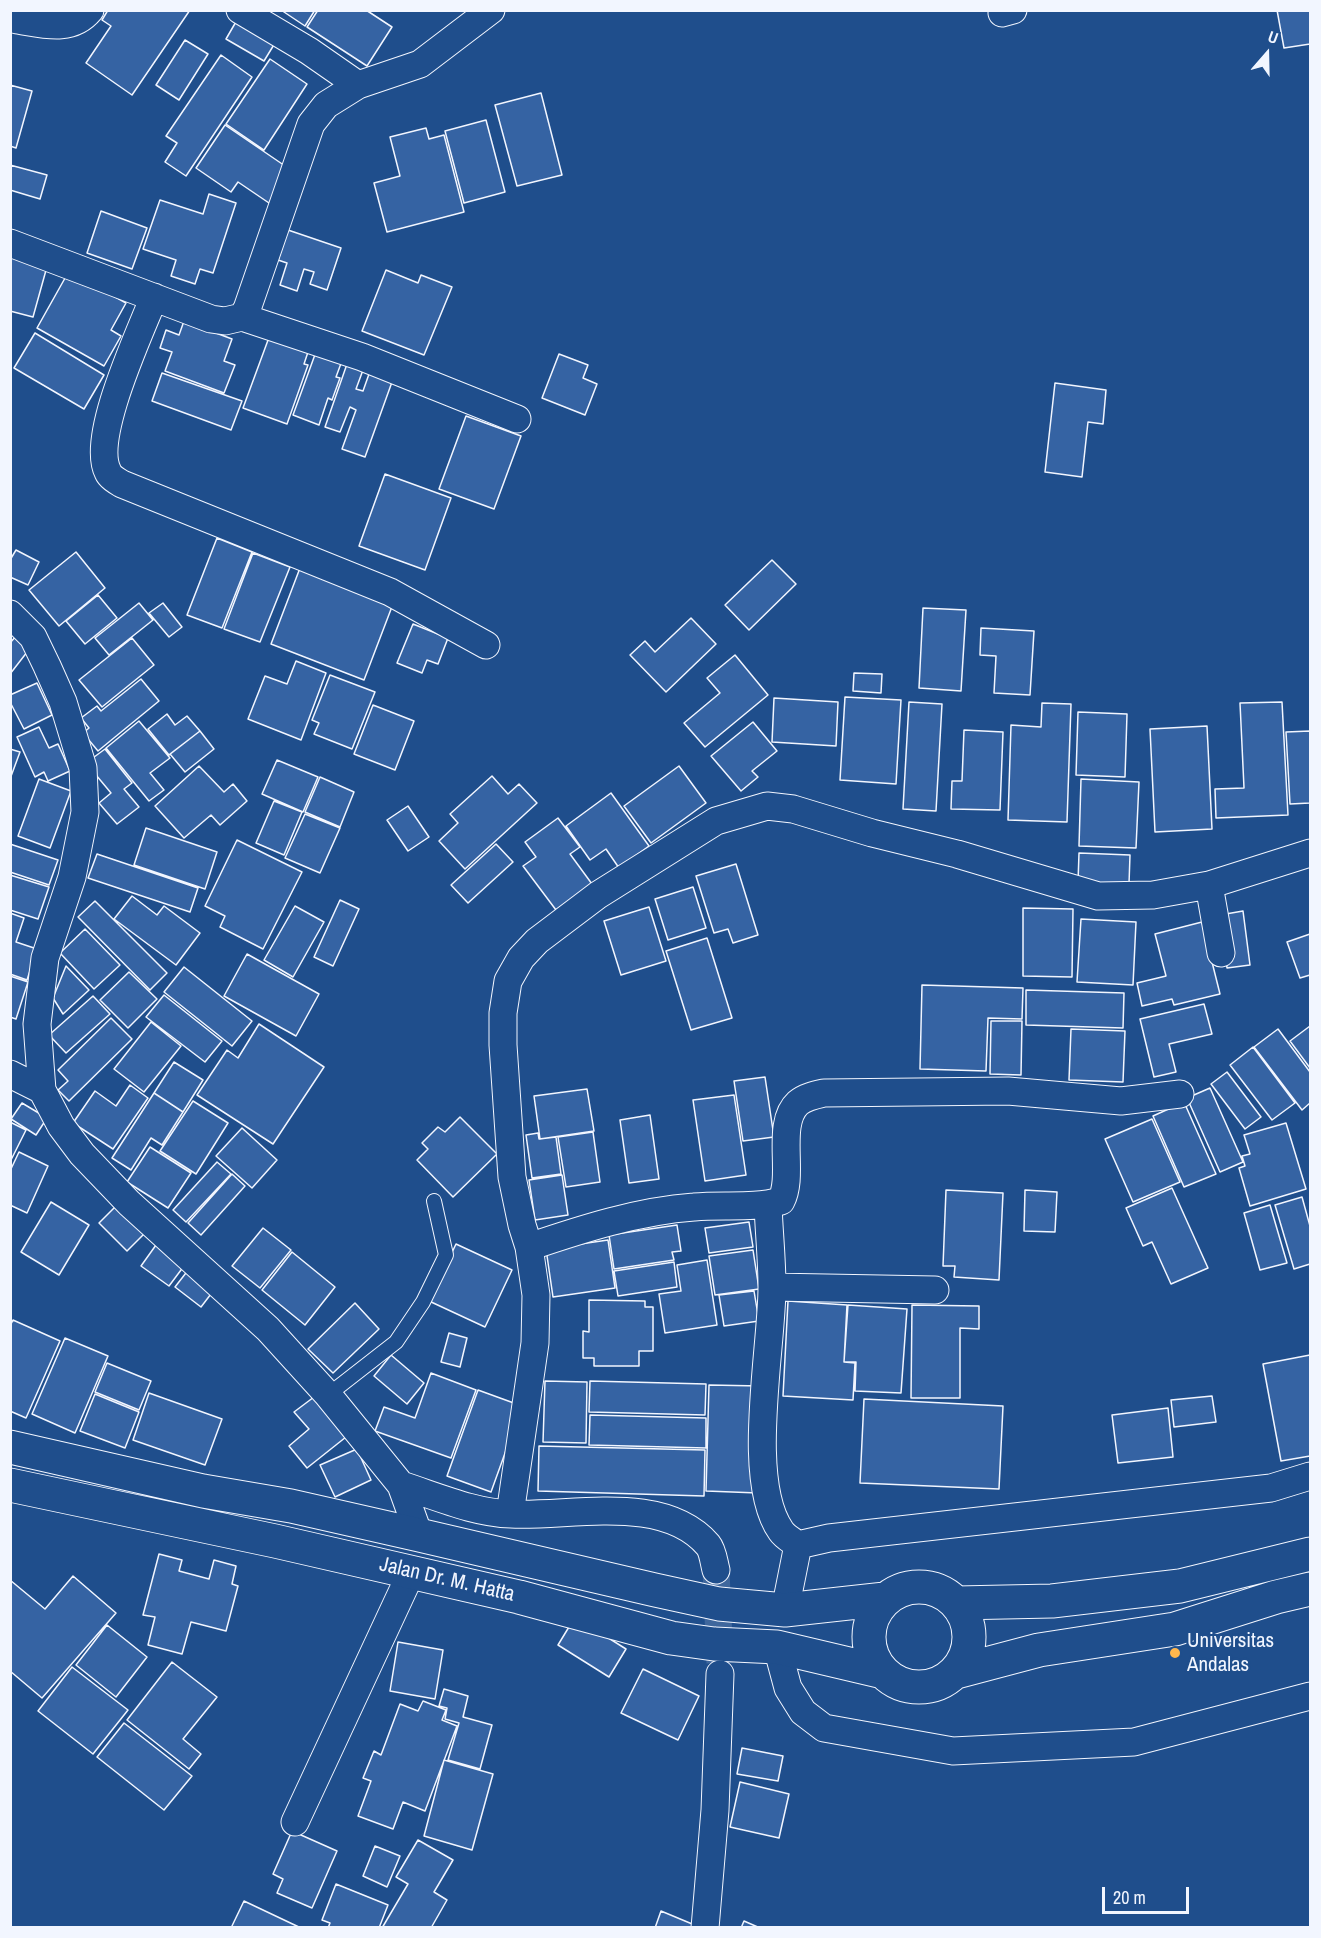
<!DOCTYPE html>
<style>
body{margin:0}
#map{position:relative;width:1321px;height:1938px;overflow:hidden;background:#1f4e8c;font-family:"Archivo Narrow",sans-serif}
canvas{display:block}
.frame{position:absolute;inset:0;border:12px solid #f2f6ff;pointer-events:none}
.north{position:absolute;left:1237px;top:24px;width:60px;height:60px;-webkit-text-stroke:4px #1f4e8c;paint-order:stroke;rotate:20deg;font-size:16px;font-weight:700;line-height:24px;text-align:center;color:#f2f6ff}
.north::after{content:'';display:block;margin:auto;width:21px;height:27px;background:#f2f6ff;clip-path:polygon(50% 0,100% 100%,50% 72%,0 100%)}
.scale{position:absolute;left:1102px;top:1887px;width:87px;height:27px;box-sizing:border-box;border:3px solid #f2f6ff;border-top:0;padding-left:8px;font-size:18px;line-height:21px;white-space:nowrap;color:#f2f6ff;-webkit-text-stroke:4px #1f4e8c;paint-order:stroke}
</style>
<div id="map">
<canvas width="1321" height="1938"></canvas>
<div class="frame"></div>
<div class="north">U</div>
<div class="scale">20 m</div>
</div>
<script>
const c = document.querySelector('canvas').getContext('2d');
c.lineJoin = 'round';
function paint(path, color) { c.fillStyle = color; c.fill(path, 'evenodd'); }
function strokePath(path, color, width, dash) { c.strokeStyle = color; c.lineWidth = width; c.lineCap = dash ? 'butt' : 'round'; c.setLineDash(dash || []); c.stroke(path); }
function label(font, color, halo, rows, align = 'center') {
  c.font = font + ' "Archivo Narrow",sans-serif'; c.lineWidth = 4.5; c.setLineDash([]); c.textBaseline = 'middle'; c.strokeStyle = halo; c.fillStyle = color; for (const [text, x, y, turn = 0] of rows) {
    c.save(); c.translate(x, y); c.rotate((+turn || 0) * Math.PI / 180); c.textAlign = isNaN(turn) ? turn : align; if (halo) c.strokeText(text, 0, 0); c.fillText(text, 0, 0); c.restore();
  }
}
const building = new Path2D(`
 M 108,10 L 190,10 L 132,95 L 86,63 L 111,26 L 102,20 Z
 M 281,10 L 315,10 L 305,26 Z
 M 318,10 L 366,10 L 392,27 L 367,66 L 307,27 Z
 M 1277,10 L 1310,10 L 1310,44 L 1284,48 Z
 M 237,20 L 275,43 L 264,61 L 226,39 Z
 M 185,40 L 208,54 L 179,100 L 156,85 Z
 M 221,55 L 252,77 L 186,176 L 165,162 L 177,143 L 166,136 Z
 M 270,59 L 307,84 L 264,150 L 226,124 Z
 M 10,85 L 32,91 L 16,148 L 10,146 Z
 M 541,93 L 562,175 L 517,186 L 495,105 Z
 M 486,120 L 505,192 L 464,203 L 445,131 Z
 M 225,125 L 291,170 L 269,203 L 238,182 L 231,192 L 196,168 Z
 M 426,128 L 429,139 L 444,135 L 464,212 L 387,232 L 374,183 L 400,176 L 390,137 Z
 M 10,165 L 47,175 L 40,199 L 10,190 Z
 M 209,194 L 236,203 L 213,273 L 200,269 L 195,284 L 171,276 L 176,260 L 143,249 L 160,200 L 203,214 Z
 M 101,211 L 147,228 L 132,269 L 87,253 Z
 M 288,230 L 341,248 L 327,290 L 310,284 L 314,272 L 304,269 L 297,291 L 280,285 L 287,263 L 278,260 Z
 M 10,253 L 48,263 L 33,317 L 10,311 Z
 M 386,270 L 418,283 L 421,275 L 452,287 L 424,355 L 362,331 Z
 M 69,271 L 126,303 L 111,330 L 121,336 L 104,366 L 37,328 Z
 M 184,321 L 232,339 L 224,361 L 235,365 L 224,393 L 165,371 L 172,352 L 160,348 L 166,330 L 179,335 Z
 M 271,332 L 310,346 L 304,364 L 308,365 L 287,424 L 243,408 Z
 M 35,333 L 104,375 L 84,409 L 14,368 Z
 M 317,349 L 343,358 L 336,377 L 340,378 L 332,400 L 328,398 L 319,425 L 293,415 Z
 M 559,354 L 588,365 L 583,378 L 597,384 L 585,415 L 542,398 Z
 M 347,364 L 363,370 L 356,389 L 363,391 L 369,374 L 392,382 L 365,457 L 342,449 L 356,410 L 350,407 L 340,432 L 325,427 Z
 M 162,373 L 242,401 L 231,430 L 152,401 Z
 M 1055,383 L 1106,390 L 1103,424 L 1088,422 L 1082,477 L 1045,472 Z
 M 466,416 L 521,436 L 494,509 L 439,489 Z
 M 385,474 L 451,498 L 425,570 L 359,546 Z
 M 217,538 L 252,552 L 222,628 L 187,615 Z
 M 16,550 L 39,562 L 28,585 L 10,577 L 10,560 Z
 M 76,552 L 105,588 L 59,626 L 29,590 Z
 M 253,553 L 290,567 L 260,642 L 224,629 Z
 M 772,560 L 796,584 L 749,630 L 725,605 Z
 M 300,568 L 393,604 L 364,680 L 271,644 Z
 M 98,595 L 117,618 L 85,644 L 66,621 Z
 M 139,603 L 153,620 L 109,655 L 95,638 Z
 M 163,603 L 182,627 L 169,637 L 149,613 Z
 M 923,608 L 966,610 L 961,691 L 919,688 Z
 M 691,618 L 716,644 L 666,692 L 630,655 L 645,641 L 655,652 Z
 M 413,624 L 448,638 L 438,664 L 427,660 L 422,673 L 397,663 Z
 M 981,628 L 1034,631 L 1030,695 L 994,693 L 996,656 L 980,655 Z
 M 16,636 L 31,647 L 10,674 L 10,643 Z
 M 132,638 L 154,665 L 102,707 L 79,680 Z
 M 735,655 L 768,695 L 705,747 L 684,723 L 720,693 L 707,678 Z
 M 296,661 L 326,673 L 301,740 L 248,719 L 265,676 L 287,684 Z
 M 854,673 L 882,674 L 881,693 L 853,691 Z
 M 330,675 L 375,692 L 352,749 L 314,734 L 319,723 L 312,720 Z
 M 141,679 L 159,701 L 98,751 L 83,733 L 89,728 L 81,718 L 97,706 L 101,711 Z
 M 37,683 L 52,715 L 24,729 L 10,702 L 10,695 Z
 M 845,697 L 901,700 L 896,784 L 840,780 Z
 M 774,698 L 838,702 L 836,746 L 772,742 Z
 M 909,702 L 942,704 L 936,811 L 903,809 Z
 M 1282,702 L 1288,815 L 1216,818 L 1215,789 L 1244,788 L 1240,703 Z
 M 1042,703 L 1071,704 L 1067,822 L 1008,820 L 1011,725 L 1041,727 Z
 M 373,705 L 414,721 L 395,770 L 354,754 Z
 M 1078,712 L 1127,714 L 1125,777 L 1076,775 Z
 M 167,714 L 175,725 L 187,716 L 200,731 L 169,755 L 148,729 Z
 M 139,721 L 170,758 L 150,773 L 164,790 L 149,801 L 106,748 Z
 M 753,722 L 777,751 L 752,771 L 758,777 L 741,791 L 711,756 Z
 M 1207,726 L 1212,829 L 1155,832 L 1150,729 Z
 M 39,727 L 49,748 L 58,744 L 70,771 L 48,781 L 44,772 L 35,777 L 17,737 Z
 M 964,730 L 1003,732 L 1000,810 L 951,809 L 952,781 L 962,781 Z
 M 200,731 L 214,749 L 185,772 L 170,754 Z
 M 1310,731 L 1310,803 L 1290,804 L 1286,732 Z
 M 10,749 L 20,752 L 10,779 Z
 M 105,749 L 132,783 L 124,789 L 139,807 L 117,824 L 99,803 L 111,793 L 86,763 Z
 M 277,760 L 318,777 L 303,812 L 262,794 Z
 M 199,766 L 224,792 L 233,784 L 247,801 L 220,825 L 211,815 L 184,838 L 155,806 Z
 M 679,766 L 706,803 L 651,843 L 624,806 Z
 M 492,776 L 508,794 L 519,784 L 537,803 L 465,869 L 439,841 L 458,823 L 450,814 Z
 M 320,777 L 354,792 L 340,827 L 305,812 Z
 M 39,779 L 71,791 L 50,848 L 18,836 Z
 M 1081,779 L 1139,782 L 1136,848 L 1079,846 Z
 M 611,793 L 649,846 L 619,868 L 606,849 L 590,860 L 566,826 Z
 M 274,801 L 302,812 L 284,855 L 256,843 Z
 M 408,806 L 429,837 L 408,851 L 387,820 Z
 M 305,814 L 340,828 L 320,873 L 285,858 Z
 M 558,818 L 580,847 L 570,854 L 592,884 L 556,910 L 523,866 L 536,857 L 525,842 Z
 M 146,828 L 217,852 L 205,889 L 134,865 Z
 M 237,840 L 302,872 L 263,949 L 220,927 L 225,916 L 205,906 Z
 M 10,844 L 58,860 L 49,885 L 10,872 Z
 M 496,844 L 513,862 L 468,903 L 451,885 Z
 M 1079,853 L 1130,855 L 1129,884 L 1078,882 Z
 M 97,854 L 198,888 L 190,912 L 88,878 Z
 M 736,864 L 758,935 L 733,943 L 728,929 L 714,933 L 696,876 Z
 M 10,875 L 49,887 L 38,919 L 10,910 Z
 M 693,887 L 706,928 L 668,940 L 655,899 Z
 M 132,896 L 157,915 L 164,906 L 200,933 L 176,965 L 114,919 Z
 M 340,900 L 359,909 L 333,966 L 314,957 Z
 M 95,901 L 167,973 L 150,990 L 78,917 Z
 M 295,906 L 324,922 L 293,977 L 264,960 Z
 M 649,907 L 666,961 L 621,975 L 604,921 Z
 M 1023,908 L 1073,909 L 1072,977 L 1023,976 Z
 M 1243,911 L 1250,965 L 1227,968 L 1220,915 Z
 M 10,913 L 24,918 L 16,942 L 37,949 L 27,980 L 10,974 Z
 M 1081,919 L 1136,922 L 1133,985 L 1077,982 Z
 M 1202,922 L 1220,994 L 1174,1005 L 1172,999 L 1142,1006 L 1137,983 L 1166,976 L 1155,934 Z
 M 85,929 L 120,965 L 94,989 L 60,953 Z
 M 1310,934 L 1310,975 L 1300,978 L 1287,942 Z
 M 707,938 L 732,1018 L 691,1030 L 666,951 Z
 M 247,954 L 319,994 L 296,1036 L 224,996 Z
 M 66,966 L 89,990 L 63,1014 L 53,998 Z
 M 184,967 L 252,1021 L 232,1046 L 164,992 Z
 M 129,972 L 157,999 L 128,1028 L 100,1000 Z
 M 10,976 L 28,982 L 16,1019 L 10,1017 Z
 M 922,985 L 1023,988 L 1022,1019 L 988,1018 L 986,1071 L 920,1069 Z
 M 1026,990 L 1124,993 L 1123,1028 L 1026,1025 Z
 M 164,995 L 222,1041 L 205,1062 L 146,1017 Z
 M 93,996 L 110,1014 L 66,1053 L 49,1035 Z
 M 1204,1004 L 1212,1034 L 1169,1044 L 1176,1072 L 1154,1077 L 1140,1019 Z
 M 111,1018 L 132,1039 L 69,1101 L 58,1090 L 68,1081 L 58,1070 Z
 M 991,1021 L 1022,1021 L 1021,1075 L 990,1074 Z
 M 151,1022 L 181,1046 L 144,1092 L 114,1069 Z
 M 259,1024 L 324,1067 L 273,1144 L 197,1095 L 227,1050 L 238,1058 Z
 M 1310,1026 L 1310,1068 L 1290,1041 Z
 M 1071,1029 L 1125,1031 L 1123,1082 L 1069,1080 Z
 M 1278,1029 L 1310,1072 L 1310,1103 L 1302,1110 L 1254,1047 Z
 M 1253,1047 L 1295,1103 L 1272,1120 L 1230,1065 Z
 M 174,1062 L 203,1080 L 183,1112 L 154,1093 Z
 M 1227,1072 L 1261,1117 L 1245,1129 L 1211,1084 Z
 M 765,1077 L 774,1137 L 743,1141 L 734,1081 Z
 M 130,1085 L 148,1098 L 113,1149 L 73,1123 L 95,1091 L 116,1106 Z
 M 1210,1088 L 1243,1162 L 1220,1172 L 1187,1098 Z
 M 587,1089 L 594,1131 L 540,1139 L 534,1096 Z
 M 154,1093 L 183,1112 L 162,1145 L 151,1138 L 131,1170 L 112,1158 Z
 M 734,1095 L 746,1175 L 705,1181 L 693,1100 Z
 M 193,1101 L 228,1123 L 196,1174 L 160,1151 Z
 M 1184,1102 L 1216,1174 L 1184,1187 L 1153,1116 Z
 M 22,1103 L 47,1118 L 36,1135 L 11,1119 Z
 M 650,1115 L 659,1179 L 629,1183 L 620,1120 Z
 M 460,1117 L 497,1154 L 453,1197 L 417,1160 L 428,1149 L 422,1143 L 438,1127 L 445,1132 Z
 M 1152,1119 L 1180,1182 L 1133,1202 L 1105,1139 Z
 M 10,1122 L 26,1130 L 10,1162 Z
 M 1286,1123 L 1306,1189 L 1250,1206 L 1239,1168 L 1245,1166 L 1242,1156 L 1250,1154 L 1244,1135 Z
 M 242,1128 L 277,1160 L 252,1188 L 216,1156 Z
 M 593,1132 L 600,1182 L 566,1187 L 558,1137 Z
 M 538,1133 L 539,1139 L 556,1137 L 561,1174 L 532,1178 L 526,1135 Z
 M 150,1147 L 191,1173 L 168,1208 L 127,1182 Z
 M 19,1152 L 48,1166 L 27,1213 L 10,1205 L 10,1171 Z
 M 217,1162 L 231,1174 L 186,1222 L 173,1210 Z
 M 232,1174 L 245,1186 L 201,1235 L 188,1223 Z
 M 562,1175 L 568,1215 L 535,1220 L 529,1180 Z
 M 1172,1188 L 1208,1268 L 1171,1284 L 1152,1242 L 1143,1246 L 1126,1208 Z
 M 946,1190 L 1003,1193 L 999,1280 L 954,1277 L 955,1266 L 943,1266 Z
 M 1025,1190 L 1057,1192 L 1055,1232 L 1024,1231 Z
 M 1302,1197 L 1310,1226 L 1310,1264 L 1294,1269 L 1275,1205 Z
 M 51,1202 L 89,1225 L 59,1275 L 21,1252 Z
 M 119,1203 L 147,1231 L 127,1251 L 99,1223 Z
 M 1270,1205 L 1287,1263 L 1260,1270 L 1244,1213 Z
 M 749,1222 L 753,1247 L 709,1253 L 705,1228 Z
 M 677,1225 L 681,1251 L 672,1252 L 674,1260 L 614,1269 L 609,1235 Z
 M 263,1228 L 291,1250 L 260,1288 L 232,1266 Z
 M 608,1240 L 615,1288 L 553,1297 L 546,1249 Z
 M 456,1244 L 512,1270 L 485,1327 L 429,1301 Z
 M 156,1245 L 184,1266 L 169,1286 L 141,1266 Z
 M 753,1250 L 759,1289 L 715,1295 L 709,1256 Z
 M 292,1252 L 335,1287 L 305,1325 L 262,1290 Z
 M 707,1260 L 717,1325 L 665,1333 L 659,1294 L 681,1291 L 677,1265 Z
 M 674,1262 L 677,1287 L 618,1296 L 614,1271 Z
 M 189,1269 L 214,1290 L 201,1307 L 175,1287 Z
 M 754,1291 L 759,1321 L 724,1326 L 719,1295 Z
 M 589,1300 L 645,1301 L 645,1307 L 653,1307 L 653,1351 L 639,1351 L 639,1366 L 594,1366 L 594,1358 L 583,1358 L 583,1331 L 589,1332 Z
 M 788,1301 L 847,1305 L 844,1362 L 855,1363 L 853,1400 L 783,1396 Z
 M 355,1303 L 379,1329 L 333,1373 L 308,1349 Z
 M 848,1305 L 907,1309 L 901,1393 L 855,1391 L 856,1362 L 844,1362 Z
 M 912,1305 L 979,1306 L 979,1329 L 960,1328 L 960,1398 L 911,1398 Z
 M 13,1320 L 60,1341 L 26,1418 L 10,1411 L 10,1326 Z
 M 449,1333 L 467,1338 L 460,1367 L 441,1362 Z
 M 65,1338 L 108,1356 L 75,1433 L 32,1414 Z
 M 391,1355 L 424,1383 L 407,1404 L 374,1376 Z
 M 1310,1355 L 1310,1456 L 1281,1461 L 1263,1364 Z
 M 107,1363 L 151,1381 L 139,1410 L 95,1392 Z
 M 431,1373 L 476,1390 L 451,1458 L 375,1431 L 384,1407 L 415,1418 Z
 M 545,1381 L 587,1382 L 586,1443 L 543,1442 Z
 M 590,1381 L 706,1384 L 705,1415 L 589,1412 Z
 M 709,1385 L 761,1386 L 758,1493 L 706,1491 Z
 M 478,1390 L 522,1406 L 491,1492 L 447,1476 Z
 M 149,1393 L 222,1419 L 205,1465 L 133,1440 Z
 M 95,1394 L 139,1412 L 125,1448 L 80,1431 Z
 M 1212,1396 L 1216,1422 L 1174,1427 L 1171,1400 Z
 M 314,1397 L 346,1437 L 307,1468 L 289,1446 L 309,1429 L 294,1412 Z
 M 864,1399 L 1003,1406 L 999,1489 L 860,1483 Z
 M 1168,1408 L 1173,1457 L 1118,1463 L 1112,1415 Z
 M 590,1415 L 706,1418 L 706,1448 L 589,1445 Z
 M 539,1446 L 705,1450 L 704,1496 L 538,1491 Z
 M 357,1449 L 371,1480 L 335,1497 L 320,1465 Z
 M 159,1554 L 182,1560 L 179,1571 L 209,1579 L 214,1560 L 236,1566 L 232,1584 L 238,1586 L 226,1631 L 191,1622 L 182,1654 L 148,1645 L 155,1617 L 143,1615 Z
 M 73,1576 L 116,1613 L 42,1698 L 10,1671 L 10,1580 L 45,1609 Z
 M 575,1617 L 626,1649 L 609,1677 L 558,1645 Z
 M 107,1625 L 147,1657 L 116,1697 L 76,1665 Z
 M 398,1642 L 443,1650 L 435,1699 L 390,1691 Z
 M 172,1662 L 217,1697 L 183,1739 L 201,1754 L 189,1769 L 127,1720 Z
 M 72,1667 L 128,1710 L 93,1754 L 38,1711 Z
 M 643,1669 L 699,1696 L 678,1740 L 621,1713 Z
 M 444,1689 L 468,1696 L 463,1717 L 492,1725 L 480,1769 L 448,1760 L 459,1723 L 445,1719 L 447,1708 L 439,1706 Z
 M 423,1701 L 446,1710 L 442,1720 L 457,1726 L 425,1811 L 403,1802 L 393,1829 L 358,1816 L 371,1781 L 363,1778 L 374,1751 L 381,1755 L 400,1704 L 418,1711 Z
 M 124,1723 L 192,1776 L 164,1810 L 97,1757 Z
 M 742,1748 L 783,1756 L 778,1781 L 737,1774 Z
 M 444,1760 L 493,1774 L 472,1850 L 424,1836 Z
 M 740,1782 L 789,1794 L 779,1838 L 730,1827 Z
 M 292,1831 L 337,1851 L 312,1908 L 277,1893 L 283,1879 L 273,1874 Z
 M 418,1840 L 453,1860 L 434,1892 L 447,1900 L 431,1928 L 382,1928 L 408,1884 L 396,1877 Z
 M 375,1846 L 400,1856 L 387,1887 L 363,1876 Z
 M 336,1884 L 388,1905 L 379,1928 L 328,1928 L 330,1923 L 322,1920 Z
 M 244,1901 L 301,1928 L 231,1928 Z
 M 661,1911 L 697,1926 L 697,1928 L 655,1928 Z
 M 744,1921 L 760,1928 L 741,1928 Z`);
paint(building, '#3563a3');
strokePath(building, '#f2f6ff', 1.5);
strokePath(new Path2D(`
 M 716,1570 L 720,1663`), '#3f679d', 27, [27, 14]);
const lane = new Path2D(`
 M 328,1395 L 396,1342 L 423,1302 L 446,1255 L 434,1201`);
const street = new Path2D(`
 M 240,10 L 309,51 L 358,85
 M 1002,13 L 1013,10
 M 17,20 C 43,24 71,33 90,10
 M 10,243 L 211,319 L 225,321 L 242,317 L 247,309 L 311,124 L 326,105 L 358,85 L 420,64 L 491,10
 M 154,297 C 140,333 90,438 108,472 C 110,477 117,481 122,484 L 390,592 L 486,645
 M 242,317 L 362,357 L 517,419
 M 10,614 L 33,637 L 47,666 L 63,702 L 83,768 L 85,812 L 72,877 L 45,958 L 37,1024 L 42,1090 L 61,1126 L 82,1154 L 129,1203 L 268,1329 L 328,1395 L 401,1485 L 419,1535
 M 1209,885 L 1221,953
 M 10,1074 L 42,1090
 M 768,1205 C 769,1232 772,1260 772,1287 C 772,1349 745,1480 781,1531 C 785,1537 793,1541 798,1545
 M 529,1247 C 582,1229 638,1211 694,1207 C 723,1204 752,1209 781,1201 C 795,1175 775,1124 798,1103 C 805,1097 815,1095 824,1093 L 1008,1091 L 1121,1101 L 1180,1094
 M 772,1287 L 935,1290
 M 401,1485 C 436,1496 474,1513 511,1514 C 572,1517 663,1493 708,1545 C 713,1551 714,1563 716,1570
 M 510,1514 L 535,1343 L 536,1295 L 529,1247 L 522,1225 L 512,1177 L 503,1045 L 503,1013 L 508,981 L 521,958 L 537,941 L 598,895 L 716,821 L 767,806 L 793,809 L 872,833 L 957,854 L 1098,896 L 1153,895 L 1209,885 L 1310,853
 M 785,1610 L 798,1545 L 829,1538 L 1271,1488 L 1310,1476
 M 777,1647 L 788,1688 L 803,1712 L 824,1728 L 953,1751 L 1134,1742 L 1310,1696
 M 295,1822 L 411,1573
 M 705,1928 L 715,1810 L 720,1674`);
const secondary = new Path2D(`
 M 10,1447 L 203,1491 L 291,1506 L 419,1535 L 655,1590 L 719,1604 L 785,1610 L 885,1599
 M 10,1485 L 275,1541 L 519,1597 L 671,1638 L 714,1644 L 777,1647 L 883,1672
 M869 1637a50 50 0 1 1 100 0a50 50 0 1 1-100 0Z
 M 957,1603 L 1052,1601 L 1180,1586 L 1310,1554
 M 956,1672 L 1039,1650 L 1175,1629 L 1276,1597 L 1310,1589`);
strokePath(lane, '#f2f6ff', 16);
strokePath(street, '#f2f6ff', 29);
strokePath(secondary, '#f2f6ff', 35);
strokePath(lane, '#1f4e8c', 14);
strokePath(street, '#1f4e8c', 27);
strokePath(secondary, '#1f4e8c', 33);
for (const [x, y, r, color] of [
 [1175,1653,6,"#ffb74d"]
]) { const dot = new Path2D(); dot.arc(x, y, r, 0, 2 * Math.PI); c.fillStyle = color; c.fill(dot); strokePath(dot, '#1f4e8c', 2); }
label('21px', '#f2f6ff', '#1f4e8c', [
 ["Jalan Dr. M. Hatta",447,1580,13]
]);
label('21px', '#f2f6ff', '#1f4e8c', [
 ["Universitas",1187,1641],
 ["Andalas",1187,1665]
], 'left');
</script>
